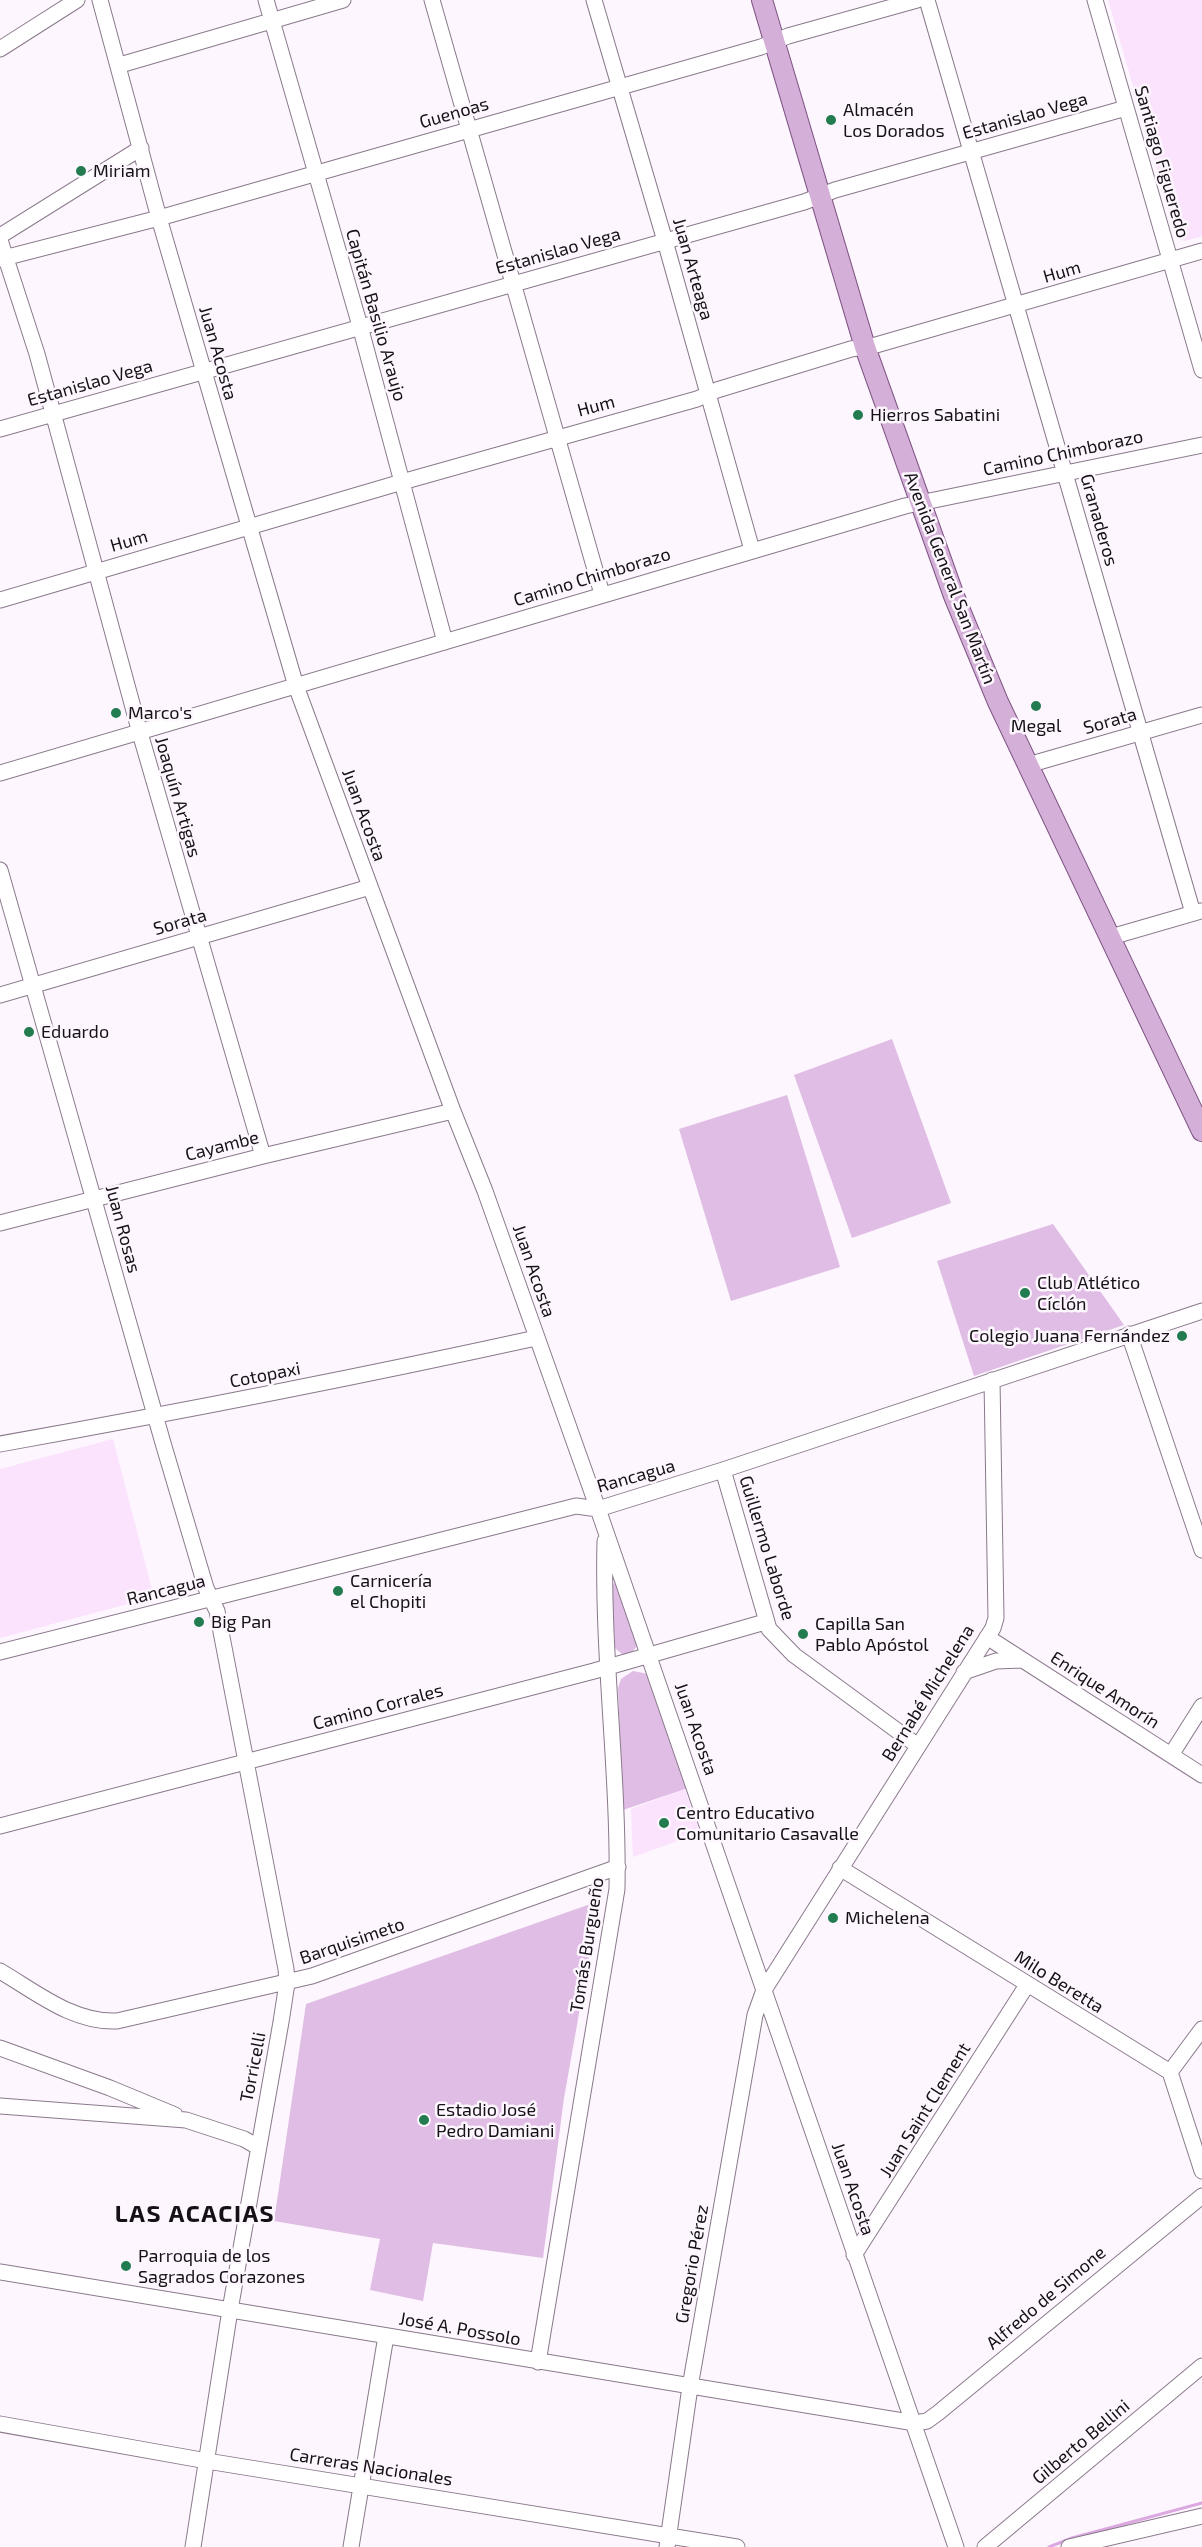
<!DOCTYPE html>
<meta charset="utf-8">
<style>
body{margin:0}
canvas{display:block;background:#fdf6fe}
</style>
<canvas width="1202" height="2547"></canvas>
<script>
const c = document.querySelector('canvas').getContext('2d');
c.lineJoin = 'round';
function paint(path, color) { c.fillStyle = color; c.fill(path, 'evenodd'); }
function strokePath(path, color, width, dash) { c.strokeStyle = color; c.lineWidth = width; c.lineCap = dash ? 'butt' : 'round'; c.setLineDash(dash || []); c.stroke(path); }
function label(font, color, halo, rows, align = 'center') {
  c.font = font + ' "Exo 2",sans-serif'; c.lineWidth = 5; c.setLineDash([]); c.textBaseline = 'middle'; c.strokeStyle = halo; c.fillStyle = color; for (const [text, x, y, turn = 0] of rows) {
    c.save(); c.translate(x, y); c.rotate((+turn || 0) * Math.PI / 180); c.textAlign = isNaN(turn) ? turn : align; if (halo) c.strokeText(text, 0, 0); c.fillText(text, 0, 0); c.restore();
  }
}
paint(new Path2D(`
 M 1108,0 L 1202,0 L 1202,236 L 1185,241 L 1177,237 Z
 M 113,1439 L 154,1597 L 0,1638 L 0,1469 Z
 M 685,1789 L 700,1833 L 633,1857 L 631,1809 Z`), '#fbe2fd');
paint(new Path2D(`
 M 892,1039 L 951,1203 L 852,1238 L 794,1075 Z
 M 787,1095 L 840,1267 L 731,1301 L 679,1129 Z
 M 1053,1224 L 1124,1325 L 974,1376 L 937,1261 Z
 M 615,1582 L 618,1582 L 639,1644 L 632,1652 L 623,1655 L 615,1648 L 612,1586 Z
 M 633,1671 L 648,1674 L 688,1788 L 623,1810 L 618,1688 L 621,1679 Z
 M 599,1901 L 564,2098 L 543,2258 L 433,2243 L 423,2301 L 370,2290 L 380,2239 L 274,2221 L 306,2004 Z`), '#e0bde4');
strokePath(new Path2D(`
 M 1049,2547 L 1072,2538 L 1202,2503`), '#dca8e1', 3);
const minor = new Path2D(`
 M 100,0 L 159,218 L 296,686 L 453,1111 L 485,1191 L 598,1509 L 956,2547
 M 266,0 L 360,326 L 445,642
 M 432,0 L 602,594
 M 594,0 L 665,241 L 752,550
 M 927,0 L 1193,913
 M 1095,0 L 1202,370
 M 0,49 L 77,0
 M 120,65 L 343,0
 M 0,236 L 141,148
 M 0,240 L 37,354 L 140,733 L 263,1156
 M 0,259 L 159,218 L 761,47 L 788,36 L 917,0
 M 0,429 L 804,202 L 835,190 L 1126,108
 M 0,600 L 402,482 L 697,399 L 717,390 L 851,349 L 876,345 L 1202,251
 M 1028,765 L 1202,715
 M 0,773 L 905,506 L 1202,445
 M 0,870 L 163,1443 L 206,1588 L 217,1611 L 286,1969 L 287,1983 L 281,2022 L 230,2310 L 193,2547
 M 1111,937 L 1201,911
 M 0,995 L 370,887
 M 0,1223 L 263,1156 L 453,1111
 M 1129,1334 L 1202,1550
 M 0,1444 C 179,1412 358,1377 536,1338
 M 723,1470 L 769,1629 L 794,1655 L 918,1746
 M 987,1637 L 1202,1775
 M 0,1652 L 576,1506 L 598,1509 L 723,1470 L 1202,1311
 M 964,1672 L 996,1661 L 1022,1660
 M 1171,1755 L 1202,1706
 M 0,1826 L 594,1671 L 765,1622
 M 840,1868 L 1170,2072 L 1202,2171
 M 0,1971 C 36,1992 73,2023 117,2021 L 312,1976 L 618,1867
 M 0,2048 L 110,2088 L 175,2115
 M 1170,2072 L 1202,2029
 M 0,2106 L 186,2120 L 244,2139 L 258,2147
 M 854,2255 L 1027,1985
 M 0,2272 L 915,2423 L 927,2421 L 938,2413 L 1202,2196
 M 538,2362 L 617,1889 C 619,1773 602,1657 605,1541
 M 0,2424 L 207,2461 L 737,2547
 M 351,2547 L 386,2336
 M 667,2547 L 690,2387 L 755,2015 L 764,1990 L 993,1628 L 996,1618 L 992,1380
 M 985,2547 L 1202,2366
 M 1069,2547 L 1202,2516`);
const major = new Path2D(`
 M 762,0 L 865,347 L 954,596 L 998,702 L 1202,1131`);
strokePath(minor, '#8a798c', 17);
strokePath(major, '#7f5484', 22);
strokePath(minor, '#fff', 15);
strokePath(major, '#d4afd8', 20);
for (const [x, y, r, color] of [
 [831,120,6,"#237c50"],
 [81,171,6,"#237c50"],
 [858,415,6,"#237c50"],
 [1036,706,6,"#237c50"],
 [116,713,6,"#237c50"],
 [29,1032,6,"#237c50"],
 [1025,1293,6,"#237c50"],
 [1182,1336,6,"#237c50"],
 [338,1591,6,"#237c50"],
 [199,1622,6,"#237c50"],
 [803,1634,6,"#237c50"],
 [664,1823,6,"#237c50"],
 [833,1918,6,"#237c50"],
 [424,2120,6,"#237c50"],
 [126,2266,6,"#237c50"]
]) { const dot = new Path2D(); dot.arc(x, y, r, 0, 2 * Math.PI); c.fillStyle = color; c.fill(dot); strokePath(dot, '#fdf6fe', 2); }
label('18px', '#161017', '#fdf6fe', [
 ["Almacén",843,110],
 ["Los Dorados",843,131],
 ["Miriam",93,171],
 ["Hierros Sabatini",870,415],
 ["Marco's",128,713],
 ["Megal",1036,726,"center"],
 ["Eduardo",41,1032],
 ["Club Atlético",1037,1283],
 ["Cíclón",1037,1304],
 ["Colegio Juana Fernández",1170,1336,"right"],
 ["Carnicería",350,1581],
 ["el Chopiti",350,1602],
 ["Big Pan",211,1622],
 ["Capilla San",815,1624],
 ["Pablo Apóstol",815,1645],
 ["Centro Educativo",676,1813],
 ["Comunitario Casavalle",676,1834],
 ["Michelena",845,1918],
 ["Estadio José",436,2110],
 ["Pedro Damiani",436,2131],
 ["Parroquia de los",138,2256],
 ["Sagrados Corazones",138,2277]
], 'left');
label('18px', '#161017', '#fdf6fe', [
 ["Guenoas",454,113,-16],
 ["Estanislao Vega",1025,116,-16],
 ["Santiago Figueredo",1162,162,74],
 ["Estanislao Vega",558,251,-16],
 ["Juan Arteaga",693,269,74],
 ["Hum",1062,272,-16],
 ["Capitán Basilio Araujo",376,315,74],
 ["Juan Acosta",218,353,74],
 ["Estanislao Vega",90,383,-16],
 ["Hum",596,406,-15],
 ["Camino Chimborazo",1063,453,-12],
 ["Granaderos",1099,520,74],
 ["Hum",129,541,-16],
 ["Camino Chimborazo",592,577,-17],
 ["Avenida General San Martín",950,578,69],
 ["Sorata",1110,721,-16],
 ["Joaquín Artigas",178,797,74],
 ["Juan Acosta",364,815,70],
 ["Sorata",180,922,-16],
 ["Cayambe",222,1146,-14],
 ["Juan Rosas",123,1229,75],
 ["Juan Acosta",534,1271,71],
 ["Cotopaxi",265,1375,-11],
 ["Rancagua",636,1476,-16],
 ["Guillermo Laborde",767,1548,73],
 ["Rancagua",166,1590,-14],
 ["Enrique Amorín",1105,1690,33],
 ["Bernabé Michelena",928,1693,-58],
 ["Camino Corrales",378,1707,-15],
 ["Juan Acosta",696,1729,71],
 ["Barquisimeto",352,1941,-19],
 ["Tomás Burgueño",587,1945,-81],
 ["Milo Beretta",1059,1982,32],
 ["Torricelli",253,2067,-79],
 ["Juan Saint Clement",925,2110,-58],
 ["Juan Acosta",853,2189,71],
 ["Gregorio Pérez",692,2264,-80],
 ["Alfredo de Simone",1046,2298,-40],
 ["José A. Possolo",460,2329,10],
 ["Gilberto Bellini",1081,2442,-40],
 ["Carreras Nacionales",371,2467,9]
]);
c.letterSpacing = '1.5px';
label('bold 24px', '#161017', '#fdf6fe', [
 ["LAS ACACIAS",195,2214]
]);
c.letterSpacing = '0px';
</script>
